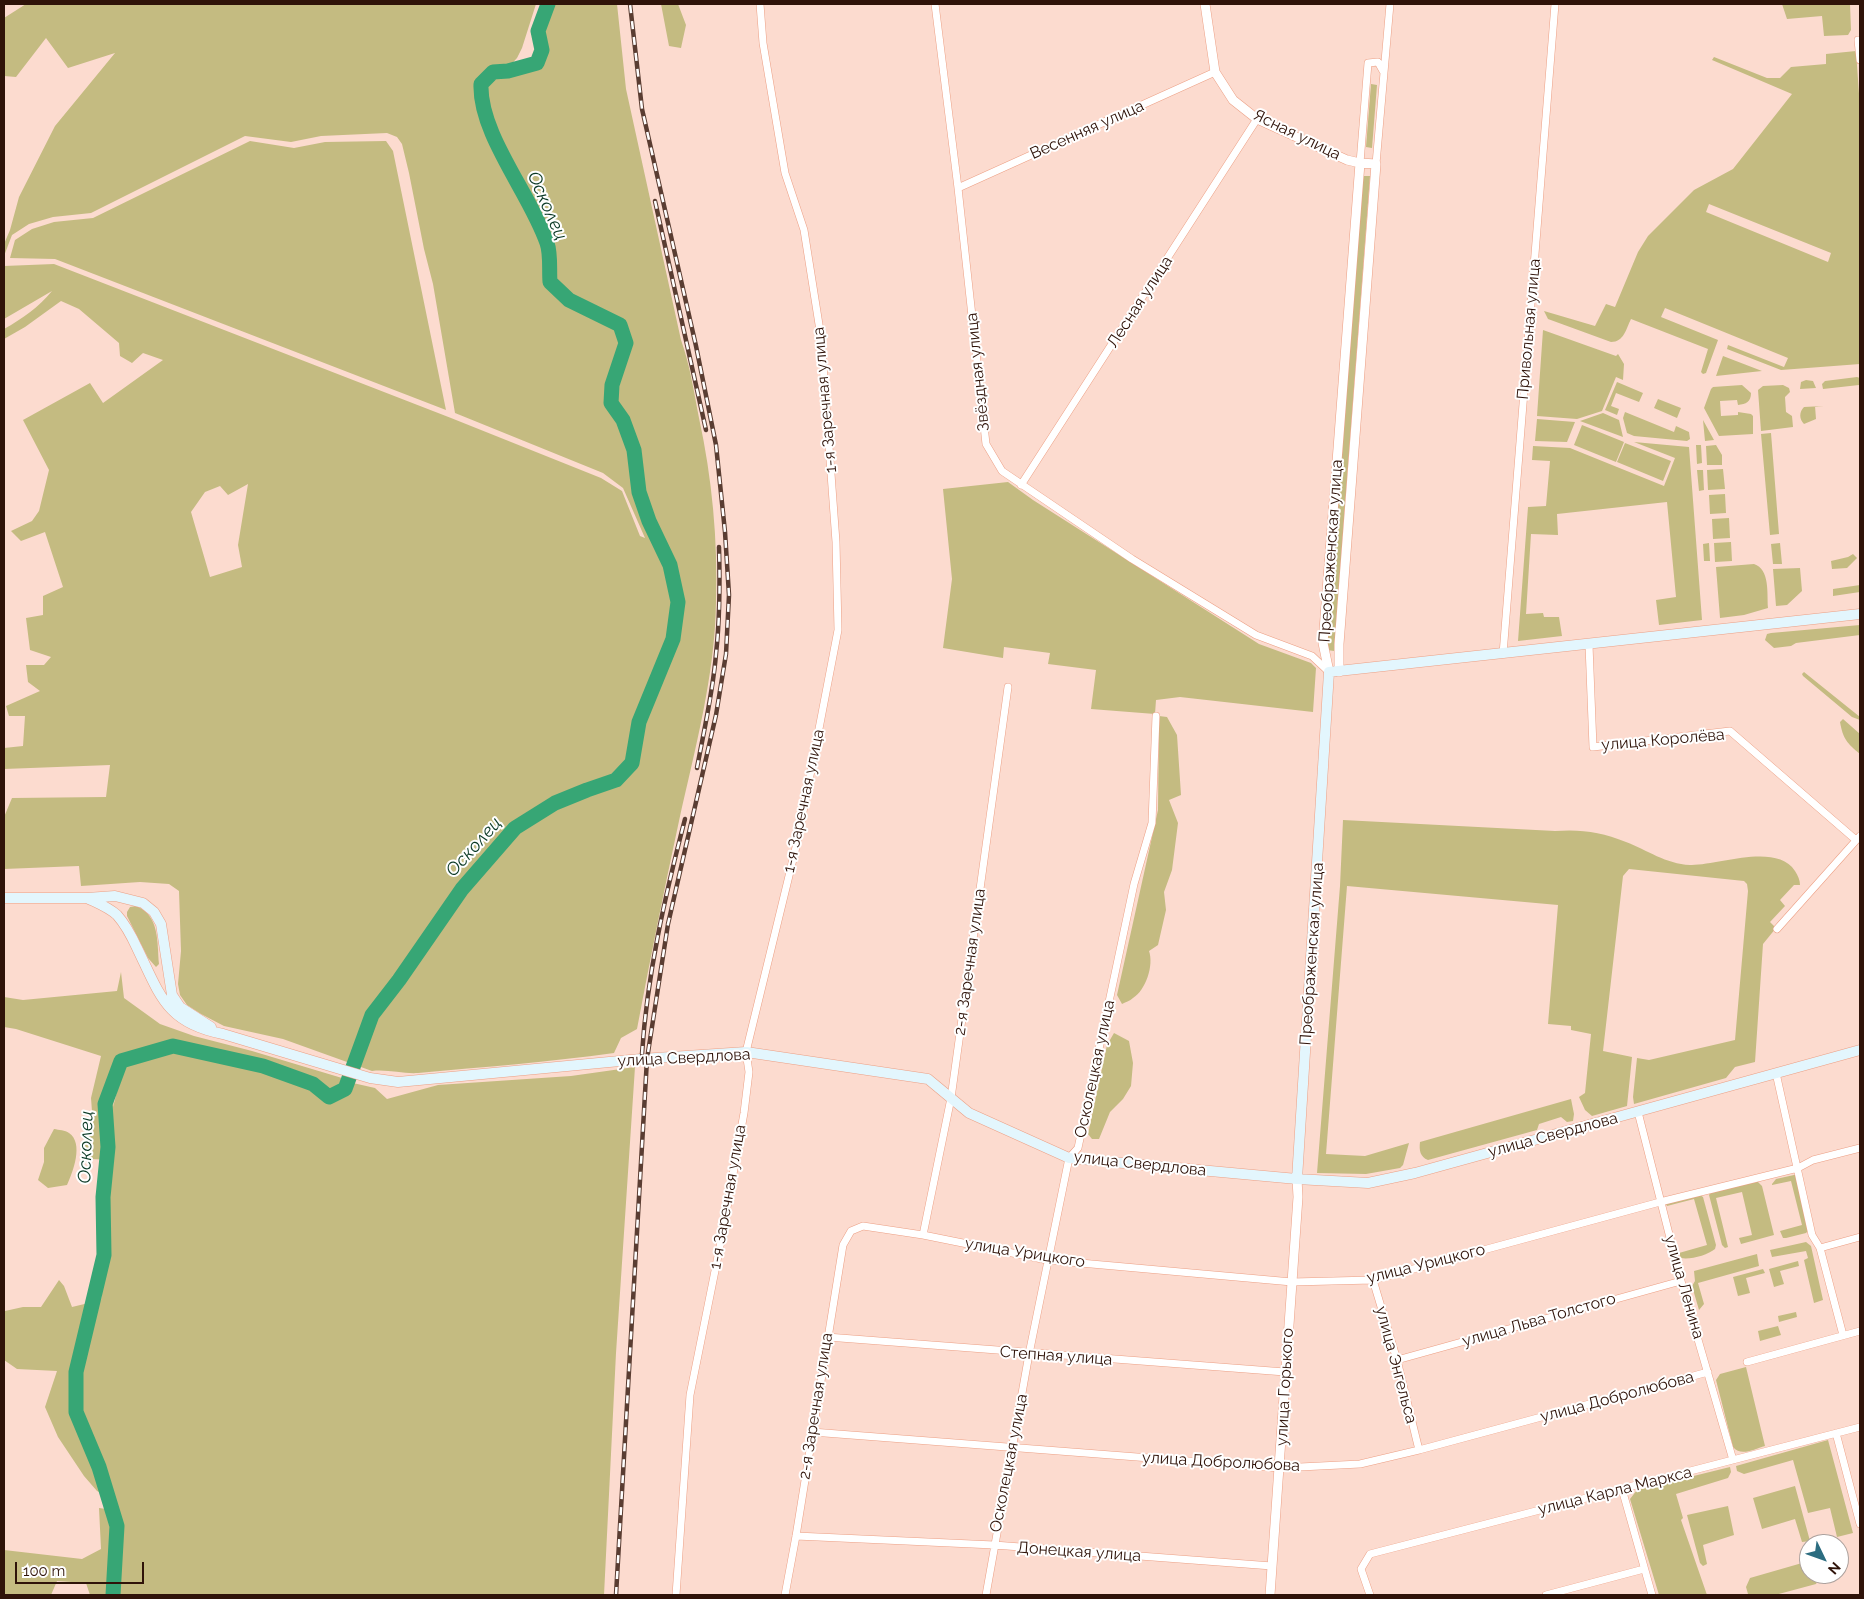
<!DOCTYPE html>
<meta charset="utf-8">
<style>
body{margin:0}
#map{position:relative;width:1864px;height:1599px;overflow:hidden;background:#fcdbcf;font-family:Raleway,sans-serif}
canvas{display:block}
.frame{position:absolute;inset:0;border:5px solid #2f1309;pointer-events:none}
.north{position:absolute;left:1799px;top:1534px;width:50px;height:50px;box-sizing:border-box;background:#fff;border:1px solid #aca19d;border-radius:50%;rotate:132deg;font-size:14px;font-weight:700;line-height:20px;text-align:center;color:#2f1309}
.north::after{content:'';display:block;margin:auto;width:18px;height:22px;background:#2c6d80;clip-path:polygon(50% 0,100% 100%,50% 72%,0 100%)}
.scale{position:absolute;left:15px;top:1562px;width:129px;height:22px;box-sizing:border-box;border:2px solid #2f1309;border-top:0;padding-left:6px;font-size:15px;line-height:18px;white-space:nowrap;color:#2f1309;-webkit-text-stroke:4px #fff;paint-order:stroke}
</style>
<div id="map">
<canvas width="1864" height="1599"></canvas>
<div class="frame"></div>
<div class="north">N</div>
<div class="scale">100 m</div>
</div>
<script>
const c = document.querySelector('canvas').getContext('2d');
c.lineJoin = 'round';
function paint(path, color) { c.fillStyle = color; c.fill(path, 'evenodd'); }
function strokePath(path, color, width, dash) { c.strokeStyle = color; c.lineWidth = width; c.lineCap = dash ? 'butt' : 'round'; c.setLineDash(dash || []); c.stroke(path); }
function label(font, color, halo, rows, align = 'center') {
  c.font = font + ' Raleway,sans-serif'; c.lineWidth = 4; c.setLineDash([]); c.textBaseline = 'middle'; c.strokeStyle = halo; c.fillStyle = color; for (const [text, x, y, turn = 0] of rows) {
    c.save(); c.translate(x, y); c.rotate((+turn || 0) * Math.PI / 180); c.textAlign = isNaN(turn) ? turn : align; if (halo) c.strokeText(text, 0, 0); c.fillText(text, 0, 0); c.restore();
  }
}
paint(new Path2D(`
 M 26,4 L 536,4 L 522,48 L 517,58 L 507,69 L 491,70 L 478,84 L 479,99 L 488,128 L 545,246 L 547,284 L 566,302 L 588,314 L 617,326 L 623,342 L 608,385 L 606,405 L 619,425 L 631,452 L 636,493 L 651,539 L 660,532 L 644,491 L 638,449 L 626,417 L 614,400 L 615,385 L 627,356 L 629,339 L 622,324 L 594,312 L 572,298 L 551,275 L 550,244 L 495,128 C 486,116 482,100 483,84 L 493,73 L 508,72 L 537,64 L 544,51 L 540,32 L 550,4 L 617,4 L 626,89 L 681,340 C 690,365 694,392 699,418 C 712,478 718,540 716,602 C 715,676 695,749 679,821 C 664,890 650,960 637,1029 L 621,1038 L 614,1053 C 549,1062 484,1067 418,1073 C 403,1074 387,1069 372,1071 L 283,1039 L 224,1026 L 201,1014 L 187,1005 L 180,995 L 178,984 L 181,951 L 179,891 L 169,884 L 140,882 L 81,886 L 79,866 L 4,869 L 4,817 L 12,798 L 106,797 L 110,765 L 4,769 L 4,748 L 23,746 L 25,716 L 9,716 L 6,706 L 40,691 L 28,682 L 26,665 L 44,665 L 51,657 L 30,650 L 26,618 L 43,615 L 43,596 L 63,587 L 45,532 L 21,541 L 11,531 L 32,521 L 39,511 L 49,470 L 23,420 L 90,383 L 103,403 L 163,360 L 143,353 L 132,363 L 120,356 L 119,343 L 79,309 L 61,301 L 25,327 L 4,339 L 4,329 C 22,319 39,307 52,291 L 4,319 L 4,266 L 54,264 L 451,418 L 601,478 L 622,491 L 640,536 L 645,538 L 623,488 L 603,473 L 455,413 L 433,284 L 424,249 L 409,173 L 402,144 L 397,137 L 387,133 L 321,136 L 291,142 L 245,136 L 91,213 L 53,217 L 29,224 L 12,235 L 4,256 L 4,244 L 10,230 L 19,197 L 55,126 L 115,53 L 68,68 L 46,38 L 16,77 L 4,76 L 4,18 ZM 248,484 L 238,545 L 242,567 L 210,577 L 191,512 L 205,492 L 220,486 L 228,495 Z
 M 661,4 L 678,4 L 686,25 L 681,48 L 669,46 Z
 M 1782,4 L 1850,4 L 1851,30 L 1848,35 L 1824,36 L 1822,16 L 1787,19 Z
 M 1856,51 L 1860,108 L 1860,364 L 1781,370 L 1727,349 L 1728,345 L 1784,367 L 1788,358 L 1665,308 L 1661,317 L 1718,340 L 1706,373 L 1703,374 L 1701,372 L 1708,349 L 1631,319 C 1626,329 1624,342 1611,342 L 1548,319 L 1544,311 L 1595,326 L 1606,304 L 1615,307 L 1638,252 L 1648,236 L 1694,190 L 1733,169 L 1792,94 L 1712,60 L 1714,57 L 1767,78 L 1780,78 L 1791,67 L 1826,64 L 1826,54 ZM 1709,204 L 1831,253 L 1828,262 L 1706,212 Z
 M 1371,84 L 1377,85 L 1372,148 L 1366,147 Z
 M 250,141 L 294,148 L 325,142 L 386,141 L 393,151 L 446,410 L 55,259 L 10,258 L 15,240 L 32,229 L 54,222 L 93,218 Z
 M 1363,176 L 1370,176 L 1334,651 L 1327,650 Z
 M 1543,330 L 1616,356 L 1618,354 L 1624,364 L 1623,380 L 1616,377 L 1602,411 L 1577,419 L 1537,416 Z
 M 1723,356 L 1762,371 L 1716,376 Z
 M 1857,377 L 1860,378 L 1860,399 L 1859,385 L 1823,389 L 1822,384 L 1825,381 Z
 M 1806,380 L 1813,381 L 1816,388 L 1800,389 L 1801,382 Z
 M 1617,382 L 1643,393 L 1639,402 L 1616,393 L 1611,406 L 1619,409 L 1617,415 L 1605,410 Z
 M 1742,385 L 1751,393 C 1751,402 1746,404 1738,405 L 1737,400 L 1720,401 L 1721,416 L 1738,415 L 1738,412 L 1751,414 L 1753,416 L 1753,434 L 1719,436 L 1704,408 L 1711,389 L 1713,387 Z
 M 1783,385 L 1789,388 L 1790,392 L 1785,397 L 1786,412 L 1792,416 L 1793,427 L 1761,431 L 1758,390 L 1763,386 Z
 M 1658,399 L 1681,408 L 1677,418 L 1654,408 Z
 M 1815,406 L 1816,419 L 1804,424 C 1799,419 1799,412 1804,407 L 1824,406 Z
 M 1625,412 L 1674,432 L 1676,426 L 1689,432 L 1690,439 L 1687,441 L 1634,436 L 1627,433 L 1623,418 Z
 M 1603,413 L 1619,420 L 1623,437 L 1580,421 Z
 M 1537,419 L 1575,422 L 1567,442 L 1535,441 Z
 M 1703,420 L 1714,440 L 1705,441 Z
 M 1582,425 L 1624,442 L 1616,462 L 1574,445 Z
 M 1771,433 L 1779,534 L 1770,535 L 1761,434 Z
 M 1634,442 L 1689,447 L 1702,620 L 1659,625 L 1656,600 L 1676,597 L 1667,502 L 1557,514 L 1558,535 L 1531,534 L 1526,614 L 1543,613 L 1544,617 L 1559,617 L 1562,636 L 1518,641 L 1528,507 L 1546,506 L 1550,461 L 1532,460 L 1533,446 L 1570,448 L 1664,486 L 1675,458 Z
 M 1625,443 L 1671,461 L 1663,481 L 1617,462 Z
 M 1696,445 L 1701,445 L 1702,463 L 1697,464 Z
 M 1716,445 L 1722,455 L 1722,465 L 1707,465 L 1706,446 Z
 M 1723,469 L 1725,489 L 1708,490 L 1707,470 Z
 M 1697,470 L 1703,470 L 1704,490 L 1699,491 Z
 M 1008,482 L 1033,500 L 1259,644 L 1311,663 L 1316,668 L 1313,712 L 1180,697 L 1156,700 L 1155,714 L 1091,709 L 1096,670 L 1048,664 L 1050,653 L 1004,647 L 1003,658 L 943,648 L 952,579 L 943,489 Z
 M 1725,494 L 1726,513 L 1710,514 L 1709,495 Z
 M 1729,518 L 1730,538 L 1713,539 L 1712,519 Z
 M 1731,542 L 1732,561 L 1715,562 L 1714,543 Z
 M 1709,543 L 1710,561 L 1704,561 L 1703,544 Z
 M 1780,543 L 1782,564 L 1773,564 L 1771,544 Z
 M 1853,554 L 1857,558 L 1847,568 L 1832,569 L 1831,561 L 1848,557 Z
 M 1754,564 C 1770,569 1767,593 1768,608 L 1744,615 L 1720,618 L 1716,567 Z
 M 1800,568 L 1802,591 L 1787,605 L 1776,606 L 1773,569 Z
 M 1860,585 L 1860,592 L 1833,596 L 1833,589 Z
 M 1860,625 L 1860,635 L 1796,643 L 1791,646 L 1774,648 L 1765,640 L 1767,634 L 1771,633 Z
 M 1804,672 L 1860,717 L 1860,720 L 1852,717 L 1803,676 L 1802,674 Z
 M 1159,716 L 1167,717 L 1177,735 L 1181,795 L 1169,800 L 1178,823 L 1172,870 L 1164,892 L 1166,910 L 1158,945 L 1149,951 C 1154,965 1146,990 1133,998 C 1130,1001 1125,1002 1122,1004 L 1117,995 L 1158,810 Z
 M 1843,719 L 1860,734 L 1860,754 C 1847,743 1843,739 1840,722 Z
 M 1343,820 L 1555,831 C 1581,829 1601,832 1626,842 C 1647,850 1666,864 1690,865 C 1717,866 1776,842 1795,871 C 1798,876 1800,880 1800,885 L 1794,885 L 1780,900 L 1785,906 L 1770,922 L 1776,928 L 1763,944 L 1755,1062 L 1735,1067 L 1726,1078 L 1634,1104 L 1633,1097 L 1637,1058 L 1649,1060 L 1735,1040 L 1748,891 L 1747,884 L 1744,881 L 1629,869 L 1623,876 L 1603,1051 L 1632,1057 L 1627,1106 L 1592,1116 L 1585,1110 L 1579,1097 L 1585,1093 L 1591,1034 L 1571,1030 L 1571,1026 L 1548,1024 L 1558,905 L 1347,886 L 1326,1154 L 1365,1156 L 1409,1143 L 1403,1165 L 1400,1168 L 1366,1174 L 1317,1173 L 1340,886 Z
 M 136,906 C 160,915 157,943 159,964 L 156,967 L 148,958 L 127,916 L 127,912 L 130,907 Z
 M 121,972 L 124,998 L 160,1024 L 194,1036 L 252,1051 L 342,1078 L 342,1088 L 328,1094 L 315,1081 L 291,1074 L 264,1063 L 173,1042 L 118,1058 L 113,1107 L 124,1064 L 173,1051 L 263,1071 L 311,1088 L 328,1102 L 349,1092 L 353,1083 L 375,1088 L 387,1099 L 438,1085 L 571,1076 L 635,1067 L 616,1353 L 604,1595 L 115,1595 L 118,1524 L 116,1515 L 110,1595 L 90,1595 L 86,1583 L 57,1581 L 51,1595 L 4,1595 L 4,1550 L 82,1559 L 101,1549 L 99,1508 L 114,1510 L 110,1497 L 97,1491 L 84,1476 L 58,1437 L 45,1407 L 57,1371 L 17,1369 L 4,1360 L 5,1311 L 23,1307 L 41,1307 L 59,1280 L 64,1286 L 72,1307 L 101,1300 L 107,1254 L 106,1196 L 114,1160 L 91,1159 L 82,1148 L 93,1125 L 91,1098 L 101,1056 L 16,1029 L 4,1027 L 4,997 L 23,1000 L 117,991 Z
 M 1114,1033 L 1129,1041 L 1133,1063 L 1131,1086 L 1123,1099 L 1110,1112 L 1099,1139 L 1092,1139 L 1088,1134 L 1107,1045 Z
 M 1571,1099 L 1574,1114 L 1573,1121 L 1567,1122 L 1561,1117 L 1539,1124 L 1537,1130 L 1428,1160 C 1420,1157 1419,1150 1420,1142 Z
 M 54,1129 C 59,1130 65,1130 69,1133 C 84,1143 73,1172 67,1185 L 48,1188 L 38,1180 L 44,1162 L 44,1148 Z
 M 1794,1175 L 1797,1175 L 1808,1231 L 1806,1233 L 1786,1238 L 1783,1238 L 1780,1231 L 1802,1225 L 1791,1181 L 1772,1185 L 1772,1184 L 1776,1179 Z
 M 1757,1181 L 1762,1186 L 1774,1235 L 1741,1244 L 1739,1238 L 1752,1235 L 1742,1192 L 1716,1198 L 1728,1247 L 1725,1248 L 1722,1245 L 1709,1195 L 1711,1192 Z
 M 1700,1195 L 1703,1197 L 1716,1245 L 1715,1249 C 1708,1255 1690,1260 1681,1258 L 1679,1253 L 1707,1245 L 1694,1199 L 1667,1206 L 1666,1204 Z
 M 1806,1242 L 1811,1246 L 1823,1300 L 1814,1303 L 1804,1260 L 1808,1258 L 1806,1251 L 1772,1257 L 1770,1250 Z
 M 1757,1254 L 1759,1266 L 1698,1283 L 1704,1304 L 1699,1310 L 1692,1286 L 1695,1281 L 1694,1271 Z
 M 1798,1261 L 1799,1266 L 1780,1271 L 1784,1284 L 1774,1287 L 1769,1269 Z
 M 1763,1269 L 1765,1273 L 1746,1278 L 1750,1293 L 1738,1296 L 1733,1277 Z
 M 1796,1312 L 1797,1317 L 1779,1322 L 1778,1316 Z
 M 1778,1326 L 1781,1335 L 1760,1341 L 1758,1331 Z
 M 1746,1367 L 1765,1446 C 1754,1449 1741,1457 1733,1447 L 1716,1380 L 1720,1374 Z
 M 1828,1440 L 1853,1533 L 1837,1537 L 1830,1508 L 1808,1513 L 1793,1460 L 1744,1474 L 1737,1471 L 1736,1466 Z
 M 1730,1467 L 1731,1472 L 1728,1478 L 1676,1494 L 1683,1518 L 1681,1520 L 1707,1595 L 1659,1595 L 1630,1499 L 1637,1490 Z
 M 1795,1486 L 1810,1541 L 1802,1542 L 1795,1519 L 1762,1529 L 1753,1498 Z
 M 1728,1506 L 1734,1535 L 1703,1545 L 1707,1564 L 1703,1566 L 1700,1563 L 1687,1515 Z
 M 1809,1561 L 1809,1574 L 1821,1574 L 1816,1584 L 1775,1595 L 1748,1594 L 1746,1587 L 1750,1578 Z`), '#c4bb81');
strokePath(new Path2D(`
 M 113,1595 L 117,1526 L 99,1467 L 76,1412 L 76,1372 L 104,1255 L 103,1197 L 108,1147 L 105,1104 L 121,1061 L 173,1046 L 263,1066 L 313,1084 L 329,1097 L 345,1089 L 372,1015 L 399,980 L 462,889 L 515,828 L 555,803 L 587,790 L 616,780 L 632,763 L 639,722 L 673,639 L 678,602 L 670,565 L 649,521 L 639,492 L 634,450 L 623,420 L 611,403 L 612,385 L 626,343 L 620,325 L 569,300 L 550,282 C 549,270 551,254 547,243 C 531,195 479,134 481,84 L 493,72 L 508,71 L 537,63 L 542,50 L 538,31 L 548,4`), '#37a675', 15);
const minor = new Path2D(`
 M 935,4 L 958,188 L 986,444 L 1002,471 L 1132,559 L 1256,635 L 1312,656 L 1329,672
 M 1858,40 L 1860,60
 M 1360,163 L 1368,63 L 1378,62 L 1383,71
 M 1376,164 L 1390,4
 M 958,188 L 1215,72
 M 1021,485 L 1257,119
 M 1589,645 L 1593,747 L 1730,731 L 1856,840
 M 1503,654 L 1555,4
 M 1777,929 L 1860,836
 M 1776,1073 L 1812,1235 L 1820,1248 L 1843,1335
 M 1638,1112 L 1681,1281 L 1733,1460
 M 923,1235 L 951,1098 L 1008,687
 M 1820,1248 L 1860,1237
 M 1373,1280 L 1397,1360 L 1419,1450
 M 827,1337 L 1285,1372
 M 1397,1360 L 1681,1281
 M 1747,1362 L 1860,1331
 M 812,1432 L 1280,1468 L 1360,1464 L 1419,1450 L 1708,1372
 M 1836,1433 L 1860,1524
 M 1622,1489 L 1652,1595
 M 796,1536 L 994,1545 L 1272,1566
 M 676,1595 L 690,1395 L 721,1241 L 744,1113 L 749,1072 L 746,1052 L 797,843 L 838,630 L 836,542 L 821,337 L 804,230 L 785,173 L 763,43 L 760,4
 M 785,1595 L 796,1536 L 843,1245 L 851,1231 L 863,1226 L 923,1235 L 1047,1260 L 1292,1282 L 1373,1280 L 1660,1202 L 1798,1168 L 1813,1160 L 1860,1148
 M 986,1595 L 1029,1354 L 1069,1158 L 1078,1148 L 1134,884 L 1152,823 L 1156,716
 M 1370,1595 L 1361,1569 L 1370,1554 L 1860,1427
 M 1546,1595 L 1644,1569`);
const tertiary = new Path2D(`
 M 1205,4 L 1215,72 L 1233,100 L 1257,119 L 1347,160 L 1360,163 L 1376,164 L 1339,644 L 1339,672
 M 1329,672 L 1323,643 L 1360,163
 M 1270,1595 L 1298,1197 L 1297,1179`);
const secondary = new Path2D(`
 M 4,898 L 87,898 L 115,896 L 143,903 L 154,912 L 161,924 L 172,995 L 180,1007 L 211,1027
 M 87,898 C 97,903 108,907 117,915 C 125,924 132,937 137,948 C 160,995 166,1023 223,1034 L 370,1078 L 398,1082 L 641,1059 L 746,1052 L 928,1079 L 969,1113 L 1069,1158 L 1297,1179 L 1368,1183 L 1415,1173 L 1860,1050
 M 1297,1179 L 1329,672 L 1860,614`);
strokePath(minor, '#ec9f84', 8);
strokePath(tertiary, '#ec9f84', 10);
strokePath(secondary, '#ec9f84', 11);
strokePath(minor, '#fff', 7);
strokePath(tertiary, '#fff', 9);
strokePath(secondary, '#e3f6fd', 10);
const rail = new Path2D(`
 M 655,201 L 706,430
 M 697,768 C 704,730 713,692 716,654 C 720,618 720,583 719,547
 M 642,1054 C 647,975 665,896 685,819
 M 616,1595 L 647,1059 L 668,924 L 716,715 L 726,654 L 729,595 L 725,532 L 716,445 L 696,346 L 642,109 L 630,4`);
strokePath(rail, '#5a3d32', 4.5);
strokePath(rail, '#fff', 2.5, [8]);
label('16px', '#2f1309', '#fff', [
 ["Весенняя улица",1087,130,-24],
 ["Ясная улица",1297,135,26],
 ["Лесная улица",1140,302,-57],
 ["Привольная улица",1529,329,-85],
 ["Звёздная улица",978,372,-96],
 ["1-я Заречная улица",825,400,-95],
 ["Преображенская улица",1331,551,-86],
 ["улица Королёва",1663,740,-5],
 ["1-я Заречная улица",804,801,-78],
 ["Преображенская улица",1312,954,-86],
 ["2-я Заречная улица",970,962,-82],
 ["улица Свердлова",684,1058,-3],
 ["Осколецкая улица",1095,1069,-78],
 ["улица Свердлова",1553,1135,-15],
 ["улица Свердлова",1140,1164,6],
 ["1-я Заречная улица",728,1197,-80],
 ["улица Урицкого",1025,1253,9],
 ["улица Урицкого",1426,1264,-14],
 ["улица Ленина",1684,1287,74],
 ["улица Льва Толстого",1539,1320,-16],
 ["Степная улица",1056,1356,4],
 ["улица Энгельса",1396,1365,75],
 ["улица Горького",1285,1387,-87],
 ["улица Добролюбова",1617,1397,-15],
 ["2-я Заречная улица",816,1406,-81],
 ["улица Добролюбова",1221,1462,3],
 ["Осколецкая улица",1009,1463,-79],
 ["улица Карла Маркса",1615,1491,-14],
 ["Донецкая улица",1079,1552,4]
]);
label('italic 18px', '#0a3925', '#fff', [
 ["Осколец",547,206,66],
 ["Осколец",474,847,-48],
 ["Осколец",86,1147,-88]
]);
</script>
